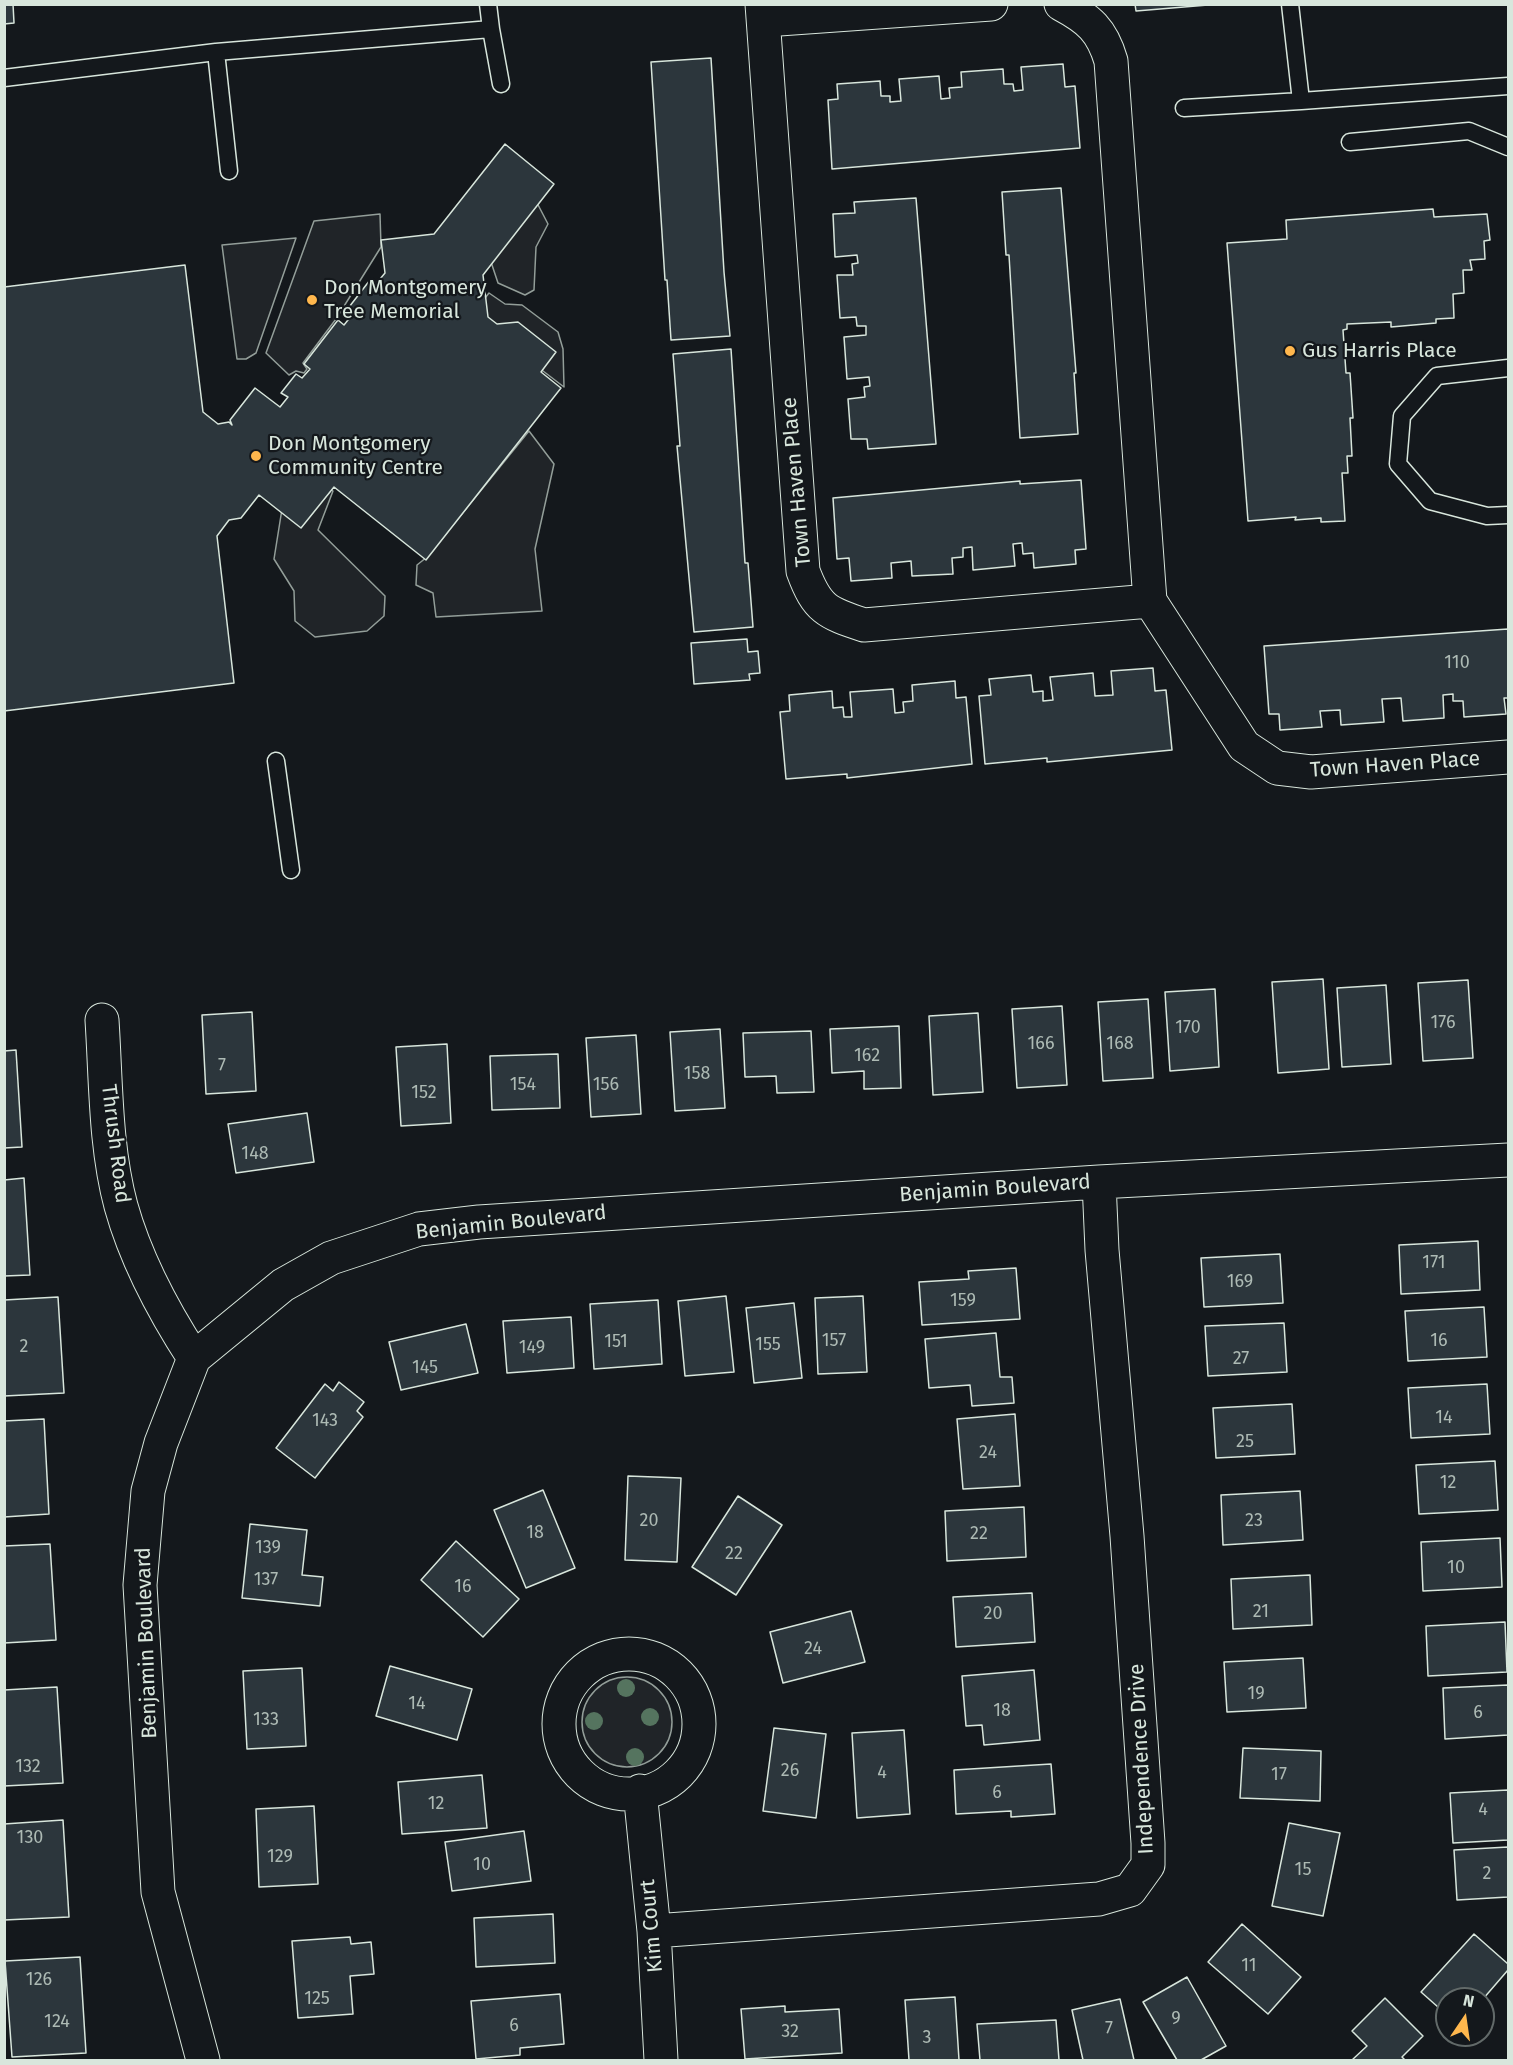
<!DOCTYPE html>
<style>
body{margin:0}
#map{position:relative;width:1513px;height:2065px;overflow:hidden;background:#14181c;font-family:"Fira Sans",sans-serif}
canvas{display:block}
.frame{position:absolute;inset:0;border:6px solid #d8e6dc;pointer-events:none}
.north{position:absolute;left:1435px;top:1987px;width:60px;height:60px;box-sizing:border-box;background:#14181c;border:2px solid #626a69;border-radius:50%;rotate:13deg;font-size:16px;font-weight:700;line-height:24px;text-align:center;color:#d8e6dc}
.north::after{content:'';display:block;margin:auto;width:21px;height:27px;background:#ffb74d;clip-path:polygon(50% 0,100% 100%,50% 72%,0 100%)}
</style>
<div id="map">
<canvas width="1513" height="2065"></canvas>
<div class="frame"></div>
<div class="north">N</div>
</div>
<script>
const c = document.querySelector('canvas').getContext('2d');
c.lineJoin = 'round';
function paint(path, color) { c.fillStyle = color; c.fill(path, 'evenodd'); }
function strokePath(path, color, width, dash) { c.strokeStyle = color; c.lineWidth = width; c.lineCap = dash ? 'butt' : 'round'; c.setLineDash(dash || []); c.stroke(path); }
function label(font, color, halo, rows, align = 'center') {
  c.font = font + ' "Fira Sans",sans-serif'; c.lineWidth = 4.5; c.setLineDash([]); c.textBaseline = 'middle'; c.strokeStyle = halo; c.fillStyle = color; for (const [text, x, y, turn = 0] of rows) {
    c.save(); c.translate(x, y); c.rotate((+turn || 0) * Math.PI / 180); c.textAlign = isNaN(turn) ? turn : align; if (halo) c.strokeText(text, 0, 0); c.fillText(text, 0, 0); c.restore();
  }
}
const green = new Path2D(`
 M 535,199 L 548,224 L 536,247 L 534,290 L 525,295 L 498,283 L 489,256 Z
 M 380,214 L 381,247 L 336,319 L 303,363 L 307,369 L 304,373 L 296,371 L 289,375 L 266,353 L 314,221 Z
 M 296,238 L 256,353 L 246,359 L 237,359 L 222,245 Z
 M 489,293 L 505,304 L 522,305 L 558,332 L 563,349 L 564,387 L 471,316 Z
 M 529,431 L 554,464 L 535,549 L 542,611 L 436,617 L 433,593 L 416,585 L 417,565 L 427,557 Z
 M 295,461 L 333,491 L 318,530 L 385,596 L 384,616 L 367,631 L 315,637 L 295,621 L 294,591 L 274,559 L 282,509 Z
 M582 1722a45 45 0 1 1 90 0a45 45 0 1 1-90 0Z`);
paint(green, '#202428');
strokePath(green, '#939e99', 1.5);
const building = new Path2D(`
 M 4,4 L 13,4 L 14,23 L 4,24 Z
 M 1135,4 L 1220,4 L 1136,11 Z
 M 711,58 L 724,272 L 730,336 L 671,340 L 667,280 L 665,280 L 651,62 Z
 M 1063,64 L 1065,87 L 1075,86 L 1080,148 L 832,169 L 828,100 L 838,99 L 837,84 L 880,81 L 881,96 L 890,96 L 890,102 L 901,101 L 899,79 L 939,76 L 941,99 L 950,98 L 949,88 L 962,87 L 961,72 L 1003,69 L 1004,84 L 1013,84 L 1014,91 L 1023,90 L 1021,67 Z
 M 505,144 L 554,184 L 483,275 L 488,317 L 497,324 L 518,322 L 556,352 L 541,372 L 561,388 L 426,560 L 334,487 L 301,528 L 259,495 L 241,518 L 229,520 L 217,536 L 234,683 L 4,711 L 4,287 L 185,265 L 203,412 L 218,424 L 229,422 L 232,425 L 230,420 L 255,388 L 280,407 L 288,397 L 281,393 L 296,374 L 302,378 L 310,369 L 304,364 L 338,320 L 344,325 L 352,315 L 346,311 L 370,280 L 375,285 L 385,273 L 381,240 L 434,234 Z
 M 1061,188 L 1076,373 L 1074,373 L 1078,434 L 1020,438 L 1009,255 L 1006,255 L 1002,192 Z
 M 916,198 L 936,444 L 868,449 L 867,439 L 851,439 L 848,399 L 865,397 L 864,387 L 870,386 L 869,377 L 847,379 L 844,337 L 866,335 L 866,326 L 857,326 L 856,317 L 840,318 L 837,275 L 853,275 L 852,264 L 858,263 L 857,255 L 835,257 L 833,214 L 855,213 L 854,202 Z
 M 1433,209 L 1434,217 L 1487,214 L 1490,240 L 1484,241 L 1485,259 L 1470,260 L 1472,270 L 1463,270 L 1464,293 L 1453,294 L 1454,318 L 1436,319 L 1436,323 L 1391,327 L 1391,322 L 1347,324 L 1347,329 L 1343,330 L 1346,373 L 1350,373 L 1353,418 L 1350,418 L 1352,456 L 1347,456 L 1348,473 L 1342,473 L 1345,521 L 1321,522 L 1321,518 L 1295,520 L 1296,517 L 1248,521 L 1227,243 L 1287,239 L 1286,220 Z
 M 731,349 L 745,563 L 748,563 L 753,627 L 694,632 L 677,446 L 680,446 L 673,354 Z
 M 1081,480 L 1086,549 L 1075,550 L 1076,564 L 1034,568 L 1033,553 L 1023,554 L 1022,543 L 1013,544 L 1015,566 L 973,570 L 972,547 L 963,548 L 963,557 L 952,558 L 953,574 L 912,576 L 911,561 L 891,563 L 892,578 L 851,581 L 849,558 L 837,559 L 833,498 L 1020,481 L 1020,484 Z
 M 1508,629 L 1508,698 L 1504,698 L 1506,714 L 1464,717 L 1463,701 L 1453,701 L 1453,694 L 1443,695 L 1444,718 L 1403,721 L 1401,698 L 1382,699 L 1384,722 L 1341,725 L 1340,710 L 1320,711 L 1322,727 L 1280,730 L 1279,714 L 1269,714 L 1264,646 Z
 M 747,639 L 748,652 L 758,651 L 760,673 L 749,674 L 750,680 L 694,684 L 691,643 Z
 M 1153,668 L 1155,691 L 1166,690 L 1172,750 L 1047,762 L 1047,758 L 985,764 L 979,696 L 991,695 L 989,679 L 1031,675 L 1033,692 L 1043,691 L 1043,701 L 1053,700 L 1050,677 L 1093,673 L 1095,696 L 1113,695 L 1111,671 Z
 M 955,681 L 956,698 L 966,697 L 972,764 L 847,778 L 847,774 L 786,779 L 780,712 L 790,711 L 789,695 L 832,691 L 833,708 L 843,707 L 844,717 L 852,717 L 850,692 L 893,689 L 895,713 L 904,712 L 903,702 L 913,701 L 912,685 Z
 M 1323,979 L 1329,1069 L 1278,1073 L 1272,982 Z
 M 1468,980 L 1473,1058 L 1423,1061 L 1418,983 Z
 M 1386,985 L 1391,1064 L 1342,1067 L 1337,988 Z
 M 1215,989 L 1219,1067 L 1170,1071 L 1165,992 Z
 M 1148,999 L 1153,1078 L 1103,1081 L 1098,1002 Z
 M 1062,1006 L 1067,1085 L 1017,1088 L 1012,1009 Z
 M 252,1012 L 256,1091 L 206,1094 L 202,1015 Z
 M 978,1013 L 983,1092 L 933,1095 L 929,1016 Z
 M 899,1026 L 901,1088 L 864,1089 L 864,1071 L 832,1073 L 830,1029 Z
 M 720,1029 L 725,1108 L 675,1111 L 670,1032 Z
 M 811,1031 L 814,1092 L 777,1093 L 776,1076 L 745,1077 L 743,1033 Z
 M 636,1035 L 641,1114 L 591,1117 L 586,1038 Z
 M 447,1044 L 451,1123 L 401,1126 L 396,1047 Z
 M 16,1050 L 22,1147 L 4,1148 L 4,1051 Z
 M 558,1054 L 560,1108 L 492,1110 L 490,1056 Z
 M 307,1113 L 314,1162 L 236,1173 L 228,1124 Z
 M 24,1178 L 30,1275 L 4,1276 L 4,1180 Z
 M 1478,1241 L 1480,1290 L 1401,1294 L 1399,1245 Z
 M 1280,1254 L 1283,1303 L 1204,1307 L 1201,1258 Z
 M 1016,1268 L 1020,1319 L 922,1325 L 919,1282 L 969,1279 L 968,1271 Z
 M 726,1296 L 734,1372 L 685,1376 L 678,1301 Z
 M 863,1296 L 867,1372 L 818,1374 L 815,1298 Z
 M 58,1297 L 64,1393 L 4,1396 L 4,1300 Z
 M 658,1300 L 662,1364 L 594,1369 L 590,1304 Z
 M 794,1303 L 802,1378 L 754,1383 L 746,1308 Z
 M 1484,1307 L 1487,1357 L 1408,1361 L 1405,1311 Z
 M 571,1317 L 574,1368 L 507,1373 L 503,1321 Z
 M 1284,1323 L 1287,1372 L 1208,1376 L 1205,1326 Z
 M 466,1324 L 478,1373 L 401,1390 L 389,1342 Z
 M 996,1333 L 1000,1377 L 1012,1377 L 1014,1403 L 972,1406 L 970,1385 L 929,1388 L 925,1339 Z
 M 339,1382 L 364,1402 L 357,1411 L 363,1417 L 315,1478 L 276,1448 L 325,1384 L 333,1391 Z
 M 1487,1384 L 1490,1434 L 1411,1438 L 1408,1388 Z
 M 1292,1404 L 1295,1454 L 1216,1458 L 1213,1408 Z
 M 1015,1414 L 1020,1486 L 963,1489 L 957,1419 Z
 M 44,1419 L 49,1514 L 4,1517 L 4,1421 Z
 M 1495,1461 L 1498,1510 L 1419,1514 L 1416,1465 Z
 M 628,1476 L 681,1478 L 677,1562 L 625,1560 Z
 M 543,1490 L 575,1568 L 526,1588 L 494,1510 Z
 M 1300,1491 L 1303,1540 L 1223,1545 L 1221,1495 Z
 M 738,1496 L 782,1525 L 736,1595 L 692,1567 Z
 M 1024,1507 L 1026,1557 L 947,1561 L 945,1511 Z
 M 250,1524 L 307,1530 L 302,1575 L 323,1577 L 320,1606 L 242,1598 Z
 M 1500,1538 L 1502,1587 L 1423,1591 L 1421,1542 Z
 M 456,1541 L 519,1599 L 483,1637 L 421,1580 Z
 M 50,1544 L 56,1640 L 4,1643 L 4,1546 Z
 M 1310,1575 L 1312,1625 L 1233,1629 L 1231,1579 Z
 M 1032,1593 L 1035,1642 L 956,1647 L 953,1597 Z
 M 851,1611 L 865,1662 L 783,1683 L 770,1632 Z
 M 1505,1622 L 1507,1672 L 1428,1676 L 1426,1626 Z
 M 1303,1658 L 1306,1708 L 1227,1712 L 1224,1662 Z
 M 390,1666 L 472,1689 L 457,1740 L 376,1716 Z
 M 302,1668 L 306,1746 L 247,1749 L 243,1671 Z
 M 1034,1670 L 1040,1740 L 984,1745 L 982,1725 L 966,1726 L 962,1676 Z
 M 1508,1685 L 1508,1735 L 1445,1739 L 1443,1688 Z
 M 57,1687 L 63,1783 L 4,1786 L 4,1690 Z
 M 774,1728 L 826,1734 L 816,1818 L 763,1811 Z
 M 904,1730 L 910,1814 L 857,1818 L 852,1733 Z
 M 1243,1748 L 1321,1751 L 1320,1801 L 1240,1798 Z
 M 1051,1764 L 1055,1814 L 1011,1817 L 1011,1811 L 956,1814 L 954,1770 Z
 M 482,1775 L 487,1828 L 402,1834 L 398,1782 Z
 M 1508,1790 L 1508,1840 L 1453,1843 L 1450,1793 Z
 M 314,1806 L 318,1884 L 259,1887 L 256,1809 Z
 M 63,1820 L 69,1917 L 4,1920 L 4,1824 Z
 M 1289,1823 L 1340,1833 L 1323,1916 L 1272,1906 Z
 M 524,1831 L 531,1881 L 452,1891 L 445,1842 Z
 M 1508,1847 L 1508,1897 L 1457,1900 L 1454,1850 Z
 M 553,1914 L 555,1963 L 476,1967 L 474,1918 Z
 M 1242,1924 L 1301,1977 L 1268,2014 L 1208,1962 Z
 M 1474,1934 L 1508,1964 L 1508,1970 L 1483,1999 L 1447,1999 L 1447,2015 L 1421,1992 Z
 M 350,1937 L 351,1944 L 371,1942 L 374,1974 L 350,1976 L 353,2014 L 298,2018 L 292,1941 Z
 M 80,1957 L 86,2053 L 12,2057 L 5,1961 Z
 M 1187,1977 L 1226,2046 L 1201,2060 L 1177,2060 L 1143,2002 Z
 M 560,1994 L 564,2044 L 520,2048 L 520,2055 L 476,2059 L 471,2001 Z
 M 955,1997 L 959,2060 L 909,2060 L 905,2000 Z
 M 1385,1998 L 1423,2036 L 1402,2057 L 1405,2060 L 1352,2060 L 1367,2046 L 1352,2031 Z
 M 1120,1999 L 1134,2060 L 1083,2060 L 1072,2010 Z
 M 785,2006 L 785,2012 L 839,2009 L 842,2053 L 745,2059 L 741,2009 Z
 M 1056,2020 L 1059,2060 L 980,2060 L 977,2024 Z`);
paint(building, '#2c363c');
strokePath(building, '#d8e6dc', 1.5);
const service = new Path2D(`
 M 488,4 L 491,29
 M 1290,4 L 1301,101 L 1508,86
 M 216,52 L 491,29 L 501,84
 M 4,78 L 216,52 L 229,171
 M 1184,108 L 1301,101
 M 1350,142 L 1469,131 L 1508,147
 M 1508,368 L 1437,376 L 1402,416 L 1398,464 L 1430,501 L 1487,516 L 1508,515
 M 276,761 L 291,870`);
const minor = new Path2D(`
 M 762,4 L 803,571 C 817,609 827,613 864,625 L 1150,601
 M 1061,4 C 1089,19 1102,30 1111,61 L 1150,601 L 1244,746 L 1277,768 L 1311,772 L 1508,757
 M 765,20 L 991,4
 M 102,1020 C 106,1081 105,1147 121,1206 C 136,1260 164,1312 194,1358
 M559 1724a70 70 0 1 1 140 0a70 70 0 1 1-140 0Z
 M 640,1791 L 654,1931 L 661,2060
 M 654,1931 L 1099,1899 L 1130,1890 L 1148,1865 L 1148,1843 L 1127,1536 L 1102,1250 L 1099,1182
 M 203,2060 L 158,1892 L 140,1585 L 148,1491 L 161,1443 L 194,1358 L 283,1285 L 331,1258 L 419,1229 L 479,1222 L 1099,1182 L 1508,1160`);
strokePath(service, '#d8e6dc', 19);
strokePath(minor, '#d8e6dc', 35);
strokePath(service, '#14181c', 16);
strokePath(minor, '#14181c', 33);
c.fillStyle = '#55745f';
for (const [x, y] of [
 [626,1688],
 [650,1717],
 [594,1721],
 [635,1757]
]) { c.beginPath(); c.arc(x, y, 9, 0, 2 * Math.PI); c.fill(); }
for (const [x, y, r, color] of [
 [312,300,6,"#ffb74d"],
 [1290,351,6,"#ffb74d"],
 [256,456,6,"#ffb74d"]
]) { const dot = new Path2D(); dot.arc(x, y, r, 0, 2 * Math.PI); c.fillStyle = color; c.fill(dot); strokePath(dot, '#14181c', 2); }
label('18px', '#adbab4', null, [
 ["110",1457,663],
 ["176",1443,1023],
 ["170",1188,1028],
 ["166",1041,1044],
 ["168",1120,1044],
 ["162",867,1056],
 ["7",222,1066],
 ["158",697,1074],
 ["154",523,1085],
 ["156",606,1085],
 ["152",424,1093],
 ["148",255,1154],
 ["171",1434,1263],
 ["169",1240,1282],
 ["159",963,1301],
 ["157",834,1341],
 ["16",1439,1341],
 ["151",616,1342],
 ["155",768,1345],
 ["2",24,1347],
 ["149",532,1348],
 ["27",1241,1359],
 ["145",425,1368],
 ["14",1444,1418],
 ["143",325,1421],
 ["25",1245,1442],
 ["24",988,1453],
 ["12",1448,1483],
 ["20",649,1521],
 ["23",1254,1521],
 ["18",535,1533],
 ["22",979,1534],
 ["139",268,1548],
 ["22",734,1554],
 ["10",1456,1568],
 ["137",266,1580],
 ["16",463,1587],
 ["21",1261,1612],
 ["20",993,1614],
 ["24",813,1649],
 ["19",1256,1694],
 ["14",417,1704],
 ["18",1002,1711],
 ["6",1478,1713],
 ["133",266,1720],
 ["132",28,1767],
 ["26",790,1771],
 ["4",882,1773],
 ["17",1279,1775],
 ["6",997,1793],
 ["12",436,1804],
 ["4",1483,1810],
 ["130",30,1838],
 ["129",280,1857],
 ["10",482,1865],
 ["15",1303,1870],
 ["2",1487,1874],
 ["11",1249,1966],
 ["126",39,1980],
 ["125",317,1999],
 ["9",1176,2019],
 ["124",57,2022],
 ["6",514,2026],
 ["7",1109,2029],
 ["32",790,2032],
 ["3",927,2038]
]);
label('21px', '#d8e6dc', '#14181c', [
 ["Don Montgomery",324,288],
 ["Tree Memorial",324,312],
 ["Gus Harris Place",1302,351],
 ["Don Montgomery",268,444],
 ["Community Centre",268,468]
], 'left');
label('21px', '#d8e6dc', '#14181c', [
 ["Town Haven Place",797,482,-95],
 ["Town Haven Place",1395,765,-4],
 ["Thrush Road",115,1144,83],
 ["Benjamin Boulevard",995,1189,-4],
 ["Benjamin Boulevard",511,1223,-6],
 ["Benjamin Boulevard",147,1643,-92],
 ["Independence Drive",1142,1759,-93],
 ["Kim Court",652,1926,-95]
]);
</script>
